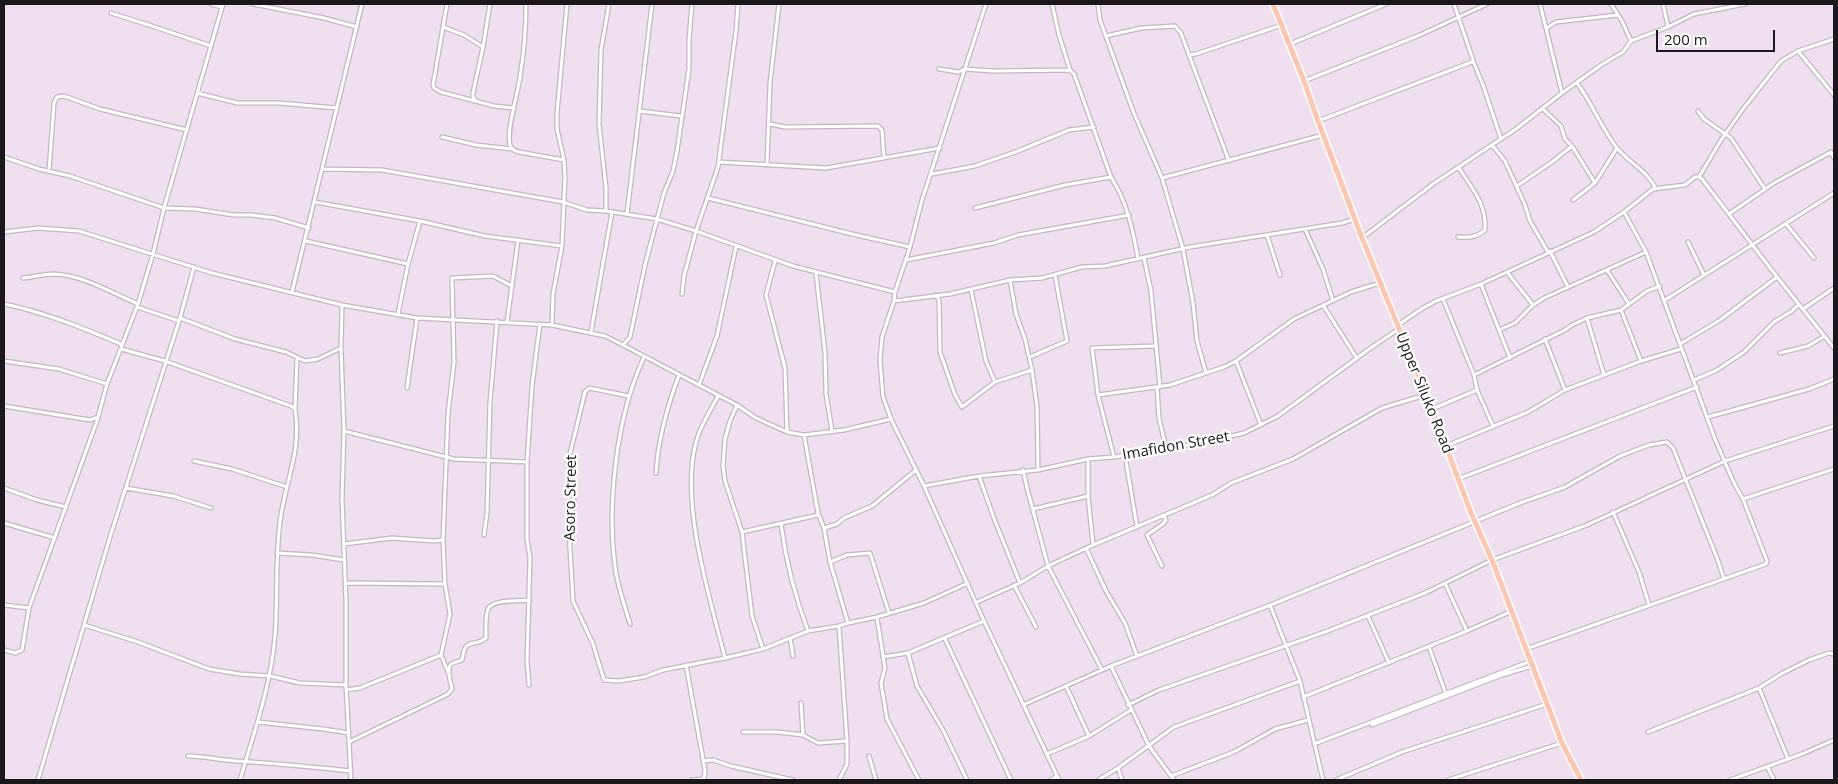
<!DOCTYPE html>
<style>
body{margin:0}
#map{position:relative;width:1838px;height:784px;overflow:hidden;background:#eee0ee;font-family:"Open Sans",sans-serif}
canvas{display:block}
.frame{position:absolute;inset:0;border:5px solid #1c171c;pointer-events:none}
.scale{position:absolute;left:1656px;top:30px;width:119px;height:22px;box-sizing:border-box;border:2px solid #1c171c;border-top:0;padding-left:6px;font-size:15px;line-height:18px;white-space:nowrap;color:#1c171c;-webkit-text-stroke:4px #fff;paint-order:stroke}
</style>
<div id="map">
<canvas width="1838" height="784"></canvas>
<div class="frame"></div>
<div class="scale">200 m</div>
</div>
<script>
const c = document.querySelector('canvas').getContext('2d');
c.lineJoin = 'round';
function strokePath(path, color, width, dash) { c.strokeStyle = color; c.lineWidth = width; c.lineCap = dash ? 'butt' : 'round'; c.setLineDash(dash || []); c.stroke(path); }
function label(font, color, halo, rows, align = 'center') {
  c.font = font + ' "Open Sans",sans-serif'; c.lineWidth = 4.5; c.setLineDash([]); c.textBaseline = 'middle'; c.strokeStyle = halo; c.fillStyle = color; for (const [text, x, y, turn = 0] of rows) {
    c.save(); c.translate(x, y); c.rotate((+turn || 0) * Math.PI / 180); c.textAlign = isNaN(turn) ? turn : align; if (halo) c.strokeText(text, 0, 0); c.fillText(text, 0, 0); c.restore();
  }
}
const minor = new Path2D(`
 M 211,4 L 222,7
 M 253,4 L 324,18 L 357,27
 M 447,4 L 433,85 L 434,88 L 441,92 L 494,106 L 514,108
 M 526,4 C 526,28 524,53 520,77 C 518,93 506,131 510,145 C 512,150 515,151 519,152 L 564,160
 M 986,4 L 922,200 L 910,247 L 895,292 L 894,301 L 882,337 L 880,360 L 883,397 L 891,419 L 924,486 L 984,621 L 1059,780
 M 1052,4 L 1059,35 L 1070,70
 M 1098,4 L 1100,20 L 1133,111 L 1162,178 L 1183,249 L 1193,303 L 1197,341 L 1206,373
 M 1540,4 L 1562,93
 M 1611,4 L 1622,21 L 1631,41
 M 1663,4 L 1668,27
 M 111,13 L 152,26 L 211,46
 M 443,27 L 464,35 L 483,47
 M 1547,28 L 1556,22 L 1618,15
 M 1106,36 L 1141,28 L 1175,26 L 1181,33 L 1189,55 L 1196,54 L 1282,25
 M 1290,44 L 1386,4
 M 1798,51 L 1834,95
 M 1189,55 L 1229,161
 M 1473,61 L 1483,85 L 1501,139
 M 939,69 L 959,72 L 964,69 L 993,71 L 1070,70 L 1074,74 L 1111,177 C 1127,202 1133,230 1138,259
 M 1304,81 L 1420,35 L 1487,4
 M 1577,83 C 1592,103 1601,127 1616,147 C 1629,163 1647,170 1656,189
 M 197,93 L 237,103 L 279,103 L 337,108
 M 476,101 L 473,97 L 473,93 L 483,47 L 490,4
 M 1543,109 L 1561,126 L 1565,139 L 1572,146 L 1595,183
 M 640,111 L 681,116
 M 1698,111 L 1704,119 L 1731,138 L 1765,189
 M 1318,121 L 1472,62 L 1473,60 L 1454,4
 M 770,124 L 785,127 L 878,126 L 882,130 L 884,158
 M 442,137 L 476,145 L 512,149
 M 1492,145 L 1505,161 L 1525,205 L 1530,221 L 1548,252
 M 4,157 L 39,169 L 70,176 L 164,208 L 195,209 L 234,215 L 251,215 L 275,218 L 309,228
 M 719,162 L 826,168 L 940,148
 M 767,165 L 770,83 L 779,4
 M 323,169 L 382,170 L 563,202 L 587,210 L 606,211 L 657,219 L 696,231 L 793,266 L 895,292
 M 49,171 L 54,103 L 57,97 L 64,96 L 100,109 L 187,130
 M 932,174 L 975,166 L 1018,151 L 1069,130 L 1094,127
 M 1699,177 L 1702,179 L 1777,277 L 1834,348
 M 1162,178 L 1323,135
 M 1517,186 L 1552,162 L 1572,146
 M 708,198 L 852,234 L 910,247
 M 1573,200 L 1595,183 L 1617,148
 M 315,202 L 420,221 L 485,236 L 562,246
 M 975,208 L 1065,185 L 1111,177
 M 606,211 L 606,188 L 599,124 L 601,50 L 609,4
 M 627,214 L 652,4
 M 1729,214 L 1774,183 L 1831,152 L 1834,158
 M 1787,225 L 1814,258
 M 1305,229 L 1323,269 L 1333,301
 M 4,232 L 38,228 L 79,231 L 212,273 L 342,305 L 417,318 L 552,325 L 605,336 L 623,345 L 737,405 L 756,418 L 787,432 L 804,435 L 844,430 L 891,419
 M 1267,235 L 1280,275
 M 1458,237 C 1469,238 1477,237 1485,230 C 1487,205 1472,188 1459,168
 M 1362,238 L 1433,184 L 1516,129 L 1562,93 L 1601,65 L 1623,52 L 1631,41 L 1668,27 L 1694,14 L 1745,4
 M 306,241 L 408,264
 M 1688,242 L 1704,275
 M 1550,251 L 1568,287
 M 1144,258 L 1151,291 L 1160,387
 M 906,260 L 994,243 L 1018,235 L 1129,215
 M 775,261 L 766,295 L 785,368 L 787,432
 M 1607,270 L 1629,304
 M 1507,272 L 1533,305
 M 816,273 L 825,353 L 826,394 L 832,431
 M 23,278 C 33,277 44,274 54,274 C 83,275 112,293 138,304
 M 1010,280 L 1016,314 L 1025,339 L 1032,370 L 1037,406 L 1038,470
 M 1481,284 L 1510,358
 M 971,290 L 986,361 L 995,382
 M 292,292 L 362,4
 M 682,294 L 684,276 L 696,231 L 718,167 L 736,31 L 738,4
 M 936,295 L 939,300 L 940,352 L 955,395 L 962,407 L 995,382 L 1032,370
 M 1665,300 L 1834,193
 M 894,301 L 950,294 L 1010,280 L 1042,278 L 1082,267 L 1105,266 L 1190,247 L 1342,223 L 1355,219
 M 4,304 C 44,312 83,328 121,344
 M 342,305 L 341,348 L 344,431 L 342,499 L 346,601 L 346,685 L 351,780
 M 1323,305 L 1356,357
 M 137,307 L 179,321
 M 1803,309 L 1834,288
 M 1621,310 L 1641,361
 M 398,314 L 408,264 L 420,221
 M 180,318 L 235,339 L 286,352 L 305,361 L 318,359 L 341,348
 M 1587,318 L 1604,375
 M 507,322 L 518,240
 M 552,325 L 553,294 L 562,246 L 565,177 L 564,160 L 557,129 L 557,113 L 567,4
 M 1398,325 L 1423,308 L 1436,301 L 1481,284 L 1594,232 L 1624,212 L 1653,189 L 1685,185 L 1695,177 L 1699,177 L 1721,140 L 1743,109 L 1781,61 L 1798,51 L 1834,39
 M 1499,330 L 1515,323 L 1533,305 L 1544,298 L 1646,252
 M 591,332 L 612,212
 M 1545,339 L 1565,390
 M 1680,344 L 1720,320 L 1777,277
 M 623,345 L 630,337 L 645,265 L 664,193 L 673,171 L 677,151 L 689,69 L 689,40 L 692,4
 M 121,349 L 165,361 L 291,406 L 295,409 C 302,452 285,481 280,522 C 275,560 278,598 275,636 C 271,685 254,733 240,780
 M 1780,353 L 1808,346 L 1825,336
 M 1030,357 L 1067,341 L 1055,275
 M 4,361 L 59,369 L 107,384
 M 1236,361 L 1261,425
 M 1474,375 L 1565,330 L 1572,325 L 1587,318 L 1621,310 L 1647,291 L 1660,286
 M 1694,380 L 1717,370 L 1744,352 L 1774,322 L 1792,311 L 1799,304
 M 699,385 L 717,336 L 736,247
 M 1157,387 L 1159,418 L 1166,448
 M 407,388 L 417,318
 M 1477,390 L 1493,426
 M 1098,395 L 1092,348 L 1154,346
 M 629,396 L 589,388 L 585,392 L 568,462 L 574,500 L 569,531 L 573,601 L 593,644 L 604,680 L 619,681 L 644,677 L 663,670 L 725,658 L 763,649 L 808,631 L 839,626 L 848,623 L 877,617 L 924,603 L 968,583
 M 718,396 C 712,408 704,420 699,433 C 676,493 710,598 725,658
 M 737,405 L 730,421 L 725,439 L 723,466 L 725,481 L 742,532 L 752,616 L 763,649
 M 4,406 L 90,420 L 98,417 L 107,384 L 138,304 L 153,254 L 164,208 L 223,4
 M 295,409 L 297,358
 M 1432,409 L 1477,390 L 1474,375 L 1443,299
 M 1708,417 L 1809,389 L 1834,379
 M 344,431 L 454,459 L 527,462
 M 804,435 L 818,513 L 824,528 L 830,562 L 848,623
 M 1446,446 L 1528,412 L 1565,390 L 1641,361 L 1681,349
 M 1125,455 L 1137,527
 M 1114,457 L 1098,395 L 1170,385 L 1224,367 L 1236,361 L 1294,319 L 1351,292 L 1380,283
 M 1088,459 L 1088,496 L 1093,545
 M 194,461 L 232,469 L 287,487
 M 1023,470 L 1027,488 L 1048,566 L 1102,670
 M 656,473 C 658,439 667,407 679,375
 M 979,476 L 995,521 L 1020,583
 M 1458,479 L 1697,387
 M 924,486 L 979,476 L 1038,470 L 1088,459 L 1114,457 L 1202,443 L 1244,433 L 1278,416 L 1372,347 L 1399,329
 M 4,488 L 37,500 L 66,507
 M 126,488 L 173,496 L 211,508
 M 1743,499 L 1834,469
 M 1033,509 L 1088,496
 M 1613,512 L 1639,572 L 1649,605
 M 4,523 L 55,538
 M 781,524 C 786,563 794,594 808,631
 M 824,528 L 837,524 L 844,518 L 872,506 L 916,470
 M 742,532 L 818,515
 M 484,535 L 487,513 L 490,402 L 497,321
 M 344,544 L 392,538 L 434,541 L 443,540
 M 1086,548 L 1106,591 L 1125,623 L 1137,656
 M 277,553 L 312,555 L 344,560
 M 830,562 L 847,555 L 870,553 L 889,613
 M 1162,566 L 1147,535 L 1163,524 L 1166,520 L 1164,515
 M 1445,583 L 1467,631
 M 345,585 L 349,583 L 444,584
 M 1014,585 L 1036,627
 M 977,602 L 1020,583 L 1048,566 L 1093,545 L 1212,495 L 1231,483 L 1293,459 L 1382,408 L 1425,395
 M 4,605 L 29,608
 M 1270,605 L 1300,681 L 1323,780
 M 1368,616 L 1389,663
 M 877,618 L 885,668 L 881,683 L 887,719 L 919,780
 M 630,624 C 625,607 619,590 616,573 C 606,507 616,417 644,357
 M 84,625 L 138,642 L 209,669 L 240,674 L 270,676 L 300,683 L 346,685
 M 839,626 L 847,741 L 847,764 L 839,780
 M 790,638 L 793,656
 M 945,639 L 1011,780
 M 1429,647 L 1446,694
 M 1526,649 L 1766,564 L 1767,561 L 1743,499 L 1734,483 L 1715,439 L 1646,252 L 1624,212
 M 4,650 L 15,653 L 22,650 L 29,608 L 98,418
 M 908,653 L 917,686 L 943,730 L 967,780
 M 883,657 L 908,653 L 984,621
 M 686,665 L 705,770 L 704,779
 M 1111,666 L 1149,746 L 1174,780
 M 449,674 L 441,655 L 450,614 L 445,584 L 443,540 L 448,414 L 454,362 L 452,278 L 493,276 L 512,286
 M 529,685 L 527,661 L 530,557 L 527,540 L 527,462 L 532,386 L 540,324
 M 1066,686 L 1089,736
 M 1759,688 L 1788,759
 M 346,690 L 360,688 L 441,655
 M 1303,697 L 1467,631 L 1512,611
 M 801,703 L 803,735
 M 1023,705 L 1111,666 L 1273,604 L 1520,503 L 1565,487 L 1620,456 L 1649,445 L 1667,442 L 1673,448 L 1717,558 L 1724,579
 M 1128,705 L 1159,690 L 1325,632 L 1425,593 L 1492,560 L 1587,525 L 1725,461 L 1834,426
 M 258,722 L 323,729 L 349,733
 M 1372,725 L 1502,675 L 1532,666
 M 743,732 L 777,732 L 803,735 L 818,743 L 847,741
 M 1648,732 L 1759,688 L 1781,674 L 1809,660 L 1829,653 L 1834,654
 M 349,742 L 448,694 L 452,689 C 451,683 446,669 451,664 C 453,662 459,662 462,660 C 466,635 472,649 486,638 C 486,629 485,617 488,609 C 492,599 520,601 530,600
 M 1314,744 L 1531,661
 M 1047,754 L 1089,736 L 1131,710
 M 188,756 C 204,756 219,760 235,761 C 273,763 312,767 351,771
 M 869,756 L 876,780
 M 703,761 L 713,760 L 731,766 L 793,780
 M 1767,766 L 1774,780
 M 1171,776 L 1234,752 L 1275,729 L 1308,720
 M 38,780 L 110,537 L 180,318 L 194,267
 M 692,780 L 704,779 L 705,780
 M 1051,780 L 1057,776
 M 1098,780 L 1118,768
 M 1122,780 L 1118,768 L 1174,727 L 1300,681
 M 1336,780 L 1402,752 L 1547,704
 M 1448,780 L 1562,743
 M 1730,780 L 1802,754 L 1834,740`);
const primary = new Path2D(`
 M 1273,4 L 1304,81 L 1318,121 L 1362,238 L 1432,409 L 1471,513 L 1492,560 L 1562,743 L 1581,780`);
strokePath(minor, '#c4b6c3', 5.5);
strokePath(primary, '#fff', 8);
strokePath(minor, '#fff', 3);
strokePath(primary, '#fdc6b0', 5);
label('15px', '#1c171c', '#fff', [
 ["Upper Siluko Road",1424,393,68],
 ["Imafidon Street",1176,446,-10],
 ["Asoro Street",571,498,-89]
]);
</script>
